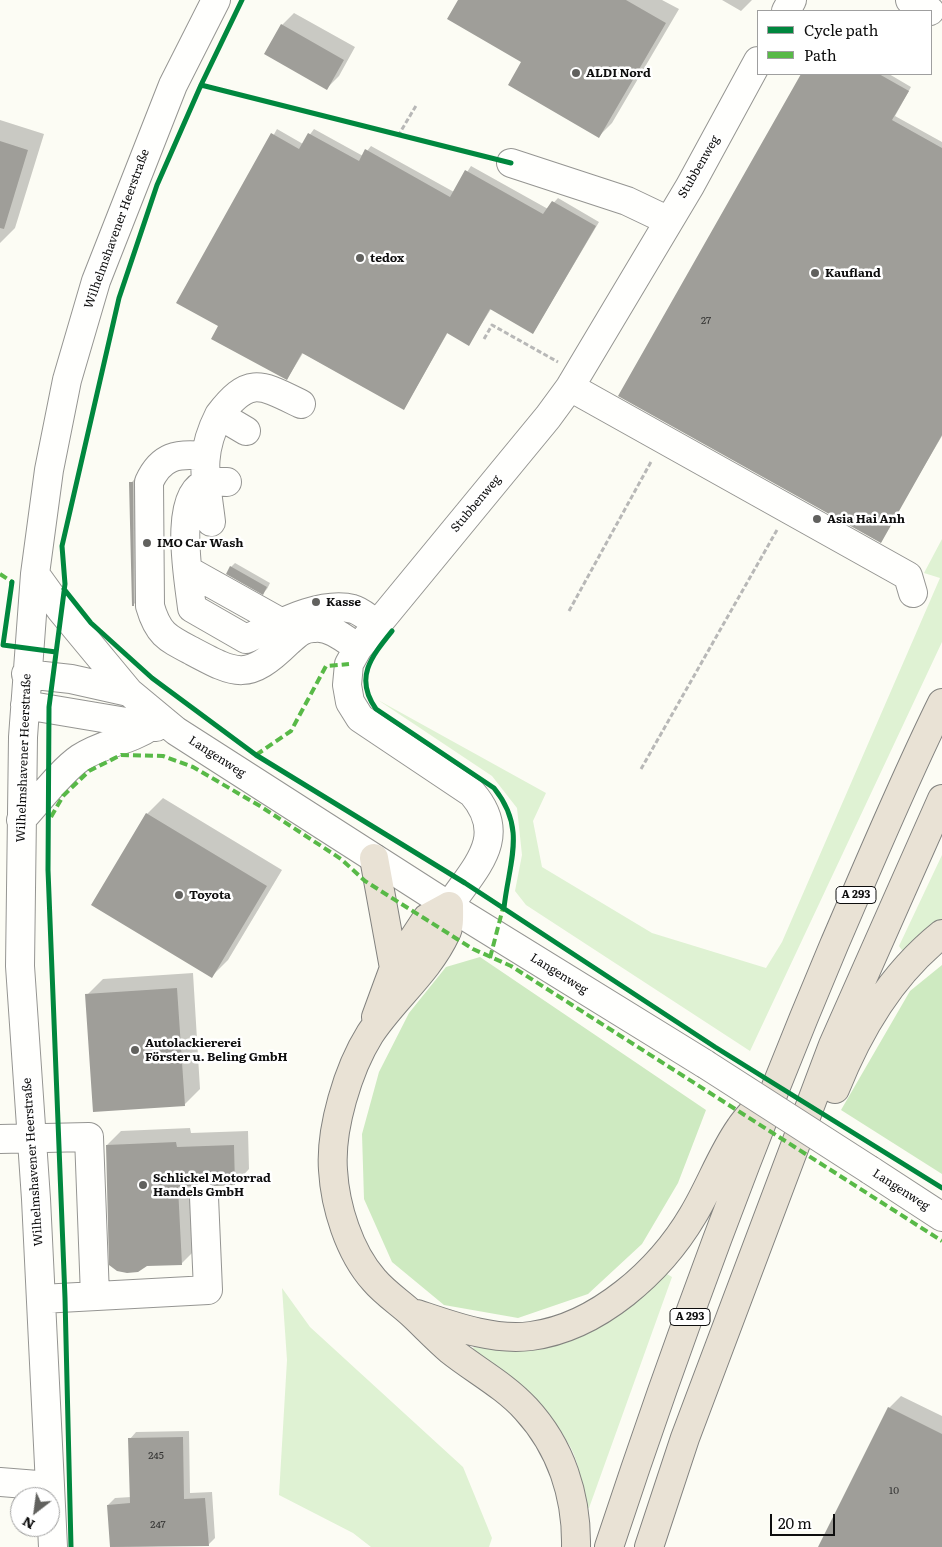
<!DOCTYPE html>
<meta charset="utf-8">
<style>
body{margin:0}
#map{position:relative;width:942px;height:1547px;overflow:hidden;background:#fcfcf4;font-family:Literata,serif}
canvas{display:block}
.legend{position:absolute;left:757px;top:10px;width:175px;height:65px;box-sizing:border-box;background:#fff;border:1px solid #9f9f9f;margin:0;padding:6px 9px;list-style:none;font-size:15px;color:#0e0e0e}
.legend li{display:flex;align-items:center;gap:10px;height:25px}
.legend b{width:25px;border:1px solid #9f9f9f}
.north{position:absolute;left:10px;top:1487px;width:50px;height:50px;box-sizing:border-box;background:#fff;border:1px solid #9f9f9f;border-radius:50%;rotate:210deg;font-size:14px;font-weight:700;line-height:20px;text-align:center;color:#0e0e0e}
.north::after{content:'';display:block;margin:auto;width:18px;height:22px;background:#61615e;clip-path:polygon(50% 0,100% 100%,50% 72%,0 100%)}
.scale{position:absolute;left:770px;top:1514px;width:65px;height:22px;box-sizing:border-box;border:2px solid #0e0e0e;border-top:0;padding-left:6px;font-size:15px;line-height:18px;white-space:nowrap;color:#0e0e0e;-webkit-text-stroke:4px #fff;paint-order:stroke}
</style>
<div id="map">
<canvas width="942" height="1547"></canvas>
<ul class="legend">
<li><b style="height:6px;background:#00873e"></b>Cycle path</li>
<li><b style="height:6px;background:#58b947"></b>Path</li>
</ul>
<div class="north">N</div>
<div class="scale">20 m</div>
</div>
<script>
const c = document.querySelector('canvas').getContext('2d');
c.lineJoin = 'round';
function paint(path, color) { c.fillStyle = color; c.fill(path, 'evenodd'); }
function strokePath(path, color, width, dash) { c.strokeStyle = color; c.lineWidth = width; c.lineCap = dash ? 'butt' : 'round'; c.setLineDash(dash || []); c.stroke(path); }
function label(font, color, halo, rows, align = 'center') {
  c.font = font + ' Literata,serif'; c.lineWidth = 5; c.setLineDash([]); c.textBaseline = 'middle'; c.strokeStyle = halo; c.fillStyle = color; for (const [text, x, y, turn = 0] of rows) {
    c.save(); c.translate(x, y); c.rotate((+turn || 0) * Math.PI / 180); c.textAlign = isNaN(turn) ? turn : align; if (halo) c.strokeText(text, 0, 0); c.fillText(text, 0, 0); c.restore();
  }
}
paint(new Path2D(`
 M 942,539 L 942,642 L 750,1051 L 526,905 L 515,891 L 522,855 L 517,808 L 492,776 L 378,700 L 546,793 L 533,821 L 542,867 L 652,933 L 766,968 L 782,942 L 940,578 L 924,573 Z
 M 942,855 L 942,922 L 904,953 L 899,946 Z
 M 667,1274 L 672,1277 L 589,1508 L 585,1508 C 582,1489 580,1465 571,1448 C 548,1407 510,1374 470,1351 L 474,1347 C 487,1348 502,1351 516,1350 C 580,1347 620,1314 667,1274 Z
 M 282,1288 L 310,1327 L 463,1467 L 492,1538 L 489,1547 L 371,1547 L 353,1533 L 279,1495 L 287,1360 Z`), '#dff2d3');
paint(new Path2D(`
 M 480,957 L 706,1110 L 678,1183 L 642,1244 L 588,1294 L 518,1318 L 444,1305 L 392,1262 L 364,1199 L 362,1134 L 379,1072 L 409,1013 L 446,967 Z
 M 942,965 L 942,1174 L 841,1110 L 910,991 Z`), '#ceeac1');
paint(new Path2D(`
 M 460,0 L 662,0 L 679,9 L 612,123 L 599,136 Z
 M 722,0 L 752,0 L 741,11 Z
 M 294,13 L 355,47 L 339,76 L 327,88 L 282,25 Z
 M 803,74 L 889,74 L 911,87 L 895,116 L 942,142 L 942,436 L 880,541 L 620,395 Z
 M 0,120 L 44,134 L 15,228 L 0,243 Z
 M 277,129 L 303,144 L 314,129 L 363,156 L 371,146 L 454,192 L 471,166 L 548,209 L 558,198 L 599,222 L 533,333 L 491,309 L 469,344 L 448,332 L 404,409 L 303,353 L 287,379 L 212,339 L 220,326 L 178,303 Z
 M 143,470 L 146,592 L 134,604 L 131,483 Z
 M 235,563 L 270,583 L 267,589 L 263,593 L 231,567 Z
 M 163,798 L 282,870 L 228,960 L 212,976 L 147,814 Z
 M 193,973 L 200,1089 L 184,1105 L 87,995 L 103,979 Z
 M 190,1128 L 191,1133 L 248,1131 L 249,1169 L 235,1184 L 204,1180 L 193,1185 L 196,1249 L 181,1264 L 107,1145 L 121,1131 Z
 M 901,1396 L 942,1416 L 942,1547 L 820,1547 L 889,1408 Z
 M 189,1431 L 190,1493 L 212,1492 L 215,1538 L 208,1545 L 111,1547 L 108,1505 L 115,1498 L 131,1497 L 130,1439 L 136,1432 Z`), '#0003');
paint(new Path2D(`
 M 458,0 L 626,0 L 666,23 L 599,138 L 508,85 L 521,62 L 447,19 Z
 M 281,24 L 344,60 L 327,90 L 264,54 Z
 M 801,74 L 879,74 L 909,91 L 892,120 L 942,148 L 942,435 L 881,543 L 618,396 Z
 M 271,133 L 299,149 L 308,133 L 359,161 L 365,149 L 450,197 L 465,170 L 543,214 L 552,201 L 596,226 L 533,334 L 490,309 L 469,346 L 447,333 L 404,410 L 302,353 L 287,380 L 211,339 L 218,326 L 176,303 Z
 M 0,141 L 28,150 L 4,229 L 0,228 Z
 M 129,482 L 133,482 L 134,606 L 132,606 Z
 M 230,566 L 267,587 L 263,595 L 226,574 Z
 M 146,813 L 267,886 L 212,978 L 91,905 Z
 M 177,988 L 185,1106 L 93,1112 L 85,994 Z
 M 176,1142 L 177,1147 L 234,1145 L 235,1185 L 214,1186 L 204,1181 L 193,1186 L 178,1187 L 182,1265 L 147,1266 L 138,1272 L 127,1273 L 117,1271 L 109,1265 L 106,1145 Z
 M 888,1407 L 942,1434 L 942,1547 L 818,1547 Z
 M 183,1437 L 184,1499 L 205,1498 L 209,1546 L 110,1547 L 107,1505 L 130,1503 L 128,1438 Z`), '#9f9e99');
const minor = new Path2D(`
 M 910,0 L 930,11
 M 786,11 L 792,0
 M 511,163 L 627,201 L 667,220
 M 570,387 L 908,576 L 913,593
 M 219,415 C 249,376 260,384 301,404
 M 204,456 C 177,453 161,456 149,482 L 150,606 C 158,634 167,638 192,651 C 237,675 248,681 288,642 C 296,635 302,628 314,628 C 330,626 345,639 358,648
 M 227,482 C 221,482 213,481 207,483 C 172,493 189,581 192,608 L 246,639 C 275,626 321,600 353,609 C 361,611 369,619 376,623
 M 211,522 C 206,479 198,456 219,415 L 246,431
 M 189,571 L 282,623
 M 35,574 L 61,610 L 129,692 L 176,731 L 449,906 L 705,1064
 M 26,674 L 71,679 L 129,692
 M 25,705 L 156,727
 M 21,820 C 38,802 61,771 80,758 C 102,743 130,741 151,726
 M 449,906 C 475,867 510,837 472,793 L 360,718 L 350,702 L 347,685 L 349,664 L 358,648 L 548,417 L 570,387 L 690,186 L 758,61
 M 0,1139 L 89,1137 L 95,1296
 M 870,1170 L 942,1217
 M 41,1299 L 208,1290 L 204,1197
 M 0,1482 L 50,1486
 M 53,1547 L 36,1199 L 20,966 L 23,737 L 35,574 L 49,470 L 67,380 L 96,281 L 173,85 L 216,0`);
const highway = new Path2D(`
 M 374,858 L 394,968
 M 449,906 C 449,914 450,926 446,933 C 428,972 393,999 370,1034 C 348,1069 330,1129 333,1170 C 335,1206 349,1252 374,1280 C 385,1293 399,1302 411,1313 C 424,1325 437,1339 450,1350 C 475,1370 504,1385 526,1409 C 561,1447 577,1496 576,1547
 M 376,1017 L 394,968 L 427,918 L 449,906
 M 835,1089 C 859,1029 891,975 942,934
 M 417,1314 C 453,1326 493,1341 531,1336 C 598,1327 660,1271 693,1215 C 710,1187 721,1155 740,1128 C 745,1120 753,1112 759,1105
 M 609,1547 C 676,1344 751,1142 834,945 C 869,864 903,782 942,703
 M 649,1547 L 685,1438 L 833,1045 L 942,799`);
strokePath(minor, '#959592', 30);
strokePath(highway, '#82827f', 30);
strokePath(new Path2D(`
 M 398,136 L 417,104
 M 484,339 L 492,325 L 558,362
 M 569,611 L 652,460
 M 641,769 L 777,530`), '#b8b8b7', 3, [5, 2.5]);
strokePath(minor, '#fffffd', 28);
strokePath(highway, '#e9e2d5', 28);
const minorBridge = new Path2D(`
 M 705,1064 L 870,1170`);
strokePath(minorBridge, '#959592', 30, []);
strokePath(minorBridge, '#fffffd', 28);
strokePath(new Path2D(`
 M 0,574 L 12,582 L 11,585
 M 256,755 L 291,731 L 326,666 L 349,664
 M 51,817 L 63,796 L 89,771 L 121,755 L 163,756 L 193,767 L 260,806 L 341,859 L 365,881 L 473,949 L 511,966 L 942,1241
 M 490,958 L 504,904`), '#58b947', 4, [8, 4]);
strokePath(new Path2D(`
 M 201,85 L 511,163
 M 12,582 L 3,645 L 56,652
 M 64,589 L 91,623 L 152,678 L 256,755 L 465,883 L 715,1047 L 942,1188
 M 392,631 C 371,657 354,678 376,709 L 494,788 C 527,829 509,861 504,908
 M 71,1547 L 65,1298 L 48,870 L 49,707 L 65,584 L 62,546 L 119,298 L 157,185 L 201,85 L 242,0`), '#00873e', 5);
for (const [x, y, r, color] of [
 [576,73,5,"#61615e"],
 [360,258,5,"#61615e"],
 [815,273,5,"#61615e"],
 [817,519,5,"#61615e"],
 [147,543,5,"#61615e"],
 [316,602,5,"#61615e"],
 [179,895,5,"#61615e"],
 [135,1050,5,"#61615e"],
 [143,1185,5,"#61615e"]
]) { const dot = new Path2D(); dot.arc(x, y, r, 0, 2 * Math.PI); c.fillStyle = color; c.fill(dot); strokePath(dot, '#fff', 2); }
label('10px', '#323231', null, [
 ["27",706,321],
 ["245",156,1456],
 ["10",894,1491],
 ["247",158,1525]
]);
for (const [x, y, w] of [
 [856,895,40],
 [690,1317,40]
]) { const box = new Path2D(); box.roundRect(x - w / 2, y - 8.5, w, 17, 4); c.fillStyle = '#fff'; c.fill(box); strokePath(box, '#0e0e0e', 1); }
label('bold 11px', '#0e0e0e', null, [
 ["A 293",856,895],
 ["A 293",690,1317]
]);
label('bold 12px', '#0e0e0e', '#fff', [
 ["ALDI Nord",586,73],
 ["tedox",370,258],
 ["Kaufland",825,273],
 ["Asia Hai Anh",827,519],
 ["IMO Car Wash",157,543],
 ["Kasse",326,602],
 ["Toyota",189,895],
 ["Autolackiererei",145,1043],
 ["Förster u. Beling GmbH",145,1057],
 ["Schlickel Motorrad",153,1178],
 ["Handels GmbH",153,1192]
], 'left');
label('12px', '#0e0e0e', '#fff', [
 ["Stubbenweg",699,167,-60],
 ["Wilhelmshavener Heerstraße",117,229,-70],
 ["Stubbenweg",476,504,-50],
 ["Langenweg",217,757,33],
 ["Wilhelmshavener Heerstraße",24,758,-88],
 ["Langenweg",559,974,32],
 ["Wilhelmshavener Heerstraße",33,1162,-94],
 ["Langenweg",901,1190,33]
]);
</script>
